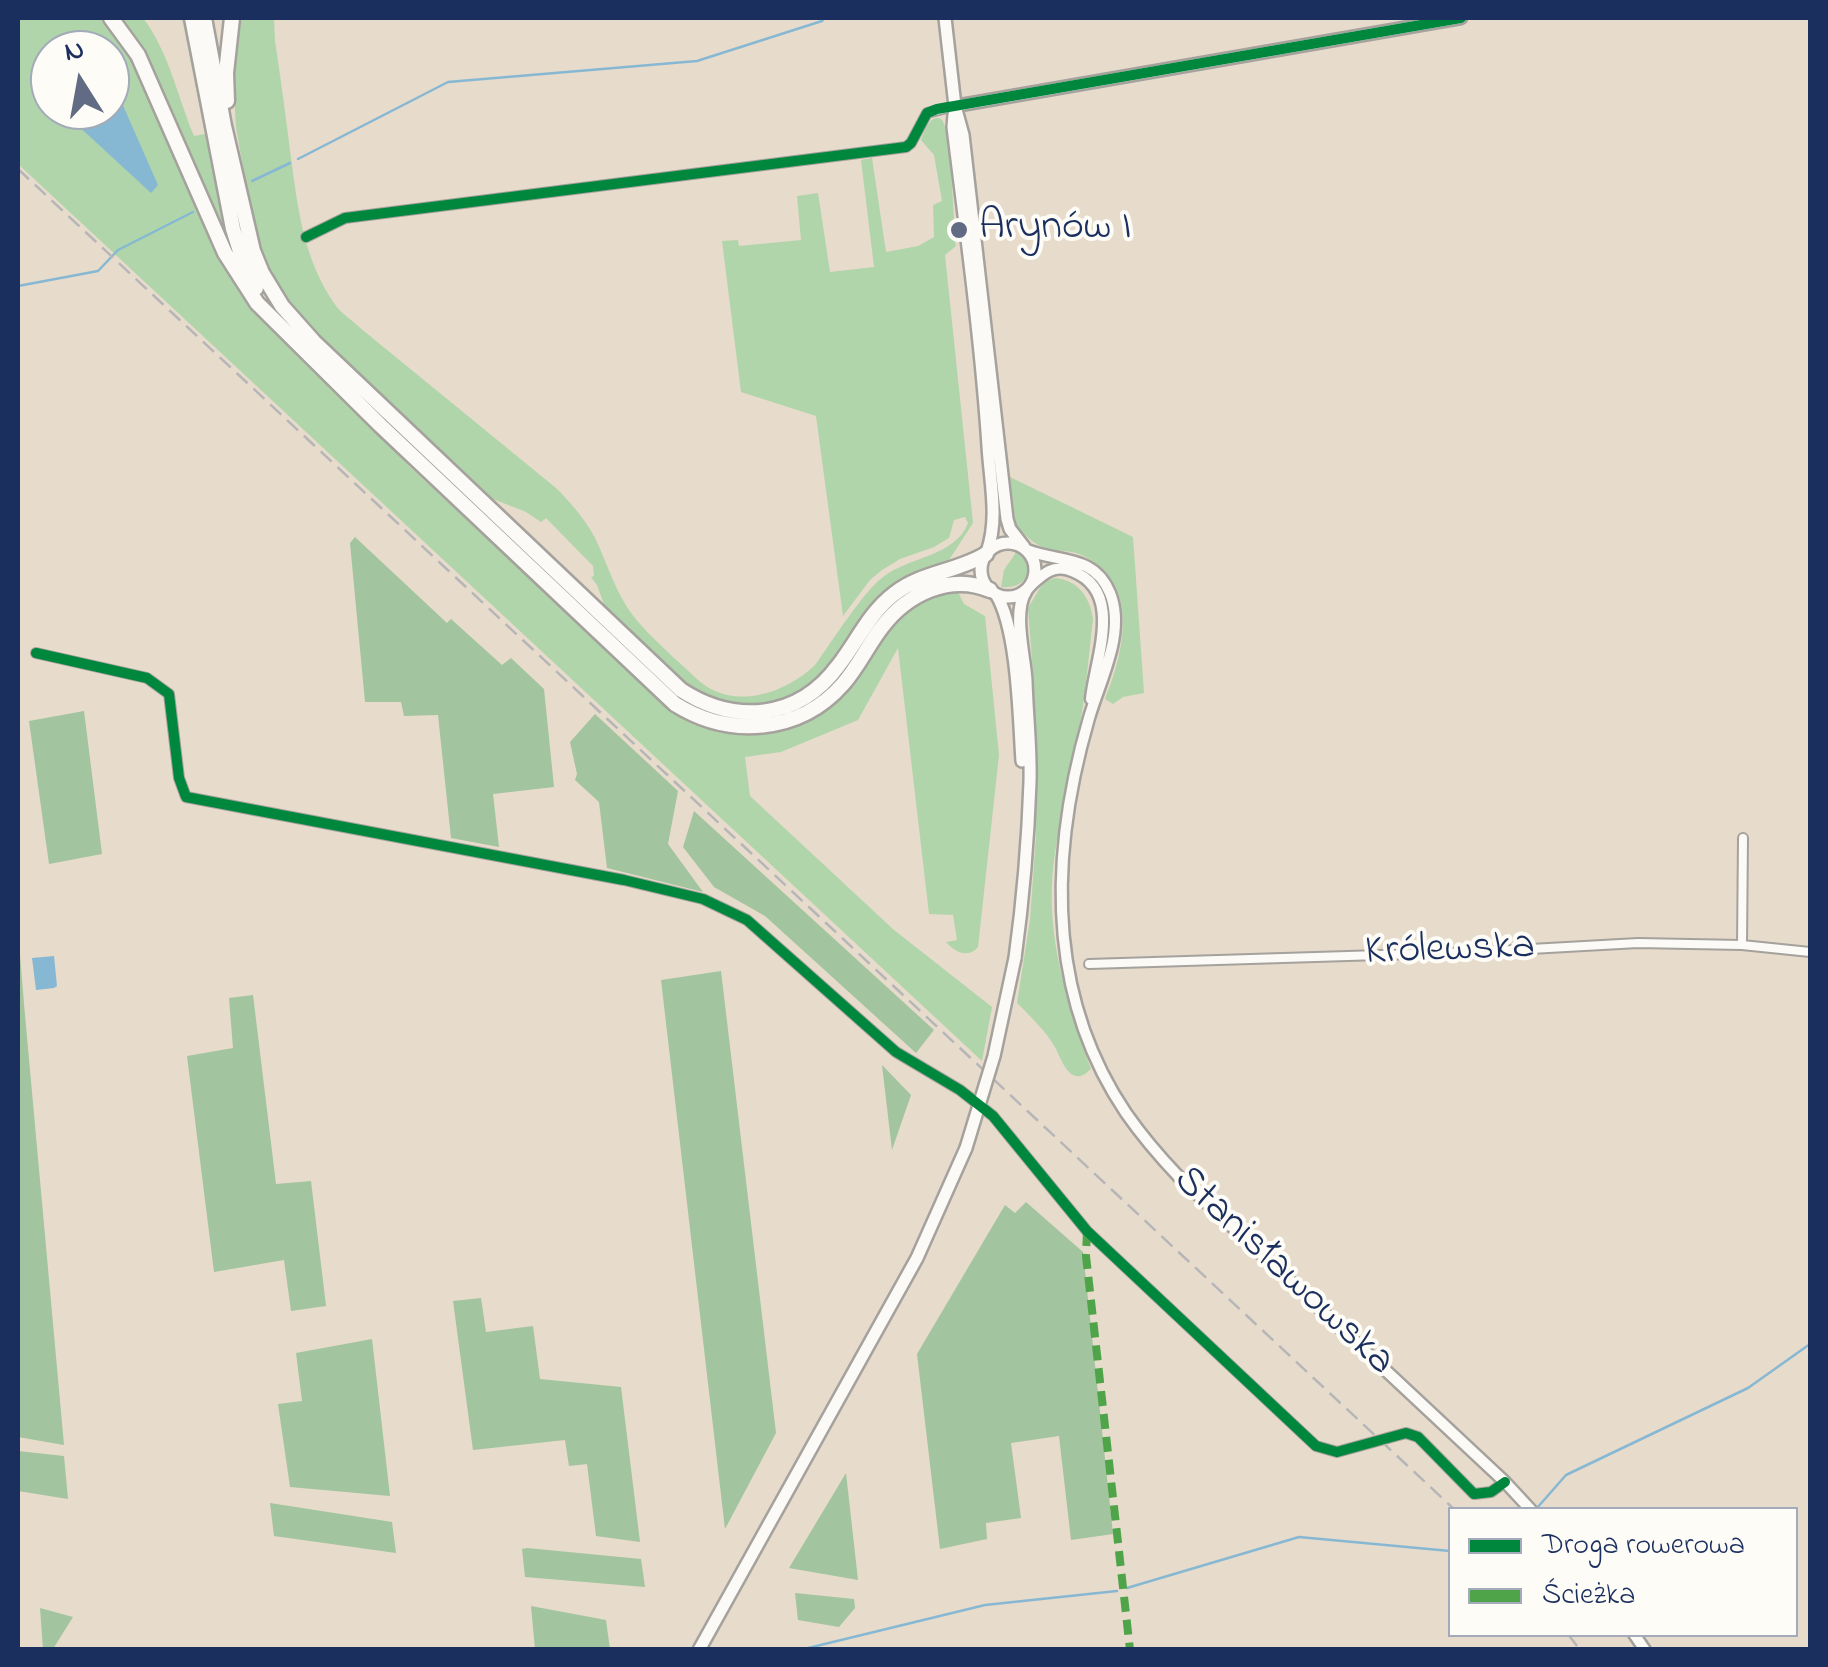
<!DOCTYPE html>
<meta charset="utf-8">
<style>
body{margin:0}
#map{position:relative;width:1828px;height:1667px;overflow:hidden;background:#e7dbcb;font-family:"Indie Flower",sans-serif}
canvas{display:block}
.frame{position:absolute;inset:0;border:20px solid #1b2f5e;pointer-events:none}
.legend{position:absolute;left:1448px;top:1507px;width:350px;height:130px;box-sizing:border-box;background:#fdfcf7;border:2px solid #a3aaba;margin:0;padding:12px 18px;list-style:none;font-size:30px;color:#1b2f5e}
.legend li{display:flex;align-items:center;gap:20px;height:50px}
.legend b{width:50px;border:2px solid #a3aaba}
.north{position:absolute;left:30px;top:30px;width:100px;height:100px;box-sizing:border-box;background:#fdfcf7;border:2px solid #a3aaba;border-radius:50%;rotate:349deg;font-size:28px;font-weight:700;line-height:40px;text-align:center;color:#1b2f5e}
.north::after{content:'';display:block;margin:auto;width:35px;height:45px;background:#626b84;clip-path:polygon(50% 0,100% 100%,50% 72%,0 100%)}
</style>
<div id="map">
<canvas width="1828" height="1667"></canvas>
<div class="frame"></div>
<ul class="legend">
<li><b style="height:12px;background:#00873e"></b>Droga rowerowa</li>
<li><b style="height:12px;background:#4fa44a"></b>Ścieżka</li>
</ul>
<div class="north">N</div>
</div>
<script>
const c = document.querySelector('canvas').getContext('2d');
c.lineJoin = 'round';
function paint(path, color) { c.fillStyle = color; c.fill(path, 'evenodd'); }
function strokePath(path, color, width, dash) { c.strokeStyle = color; c.lineWidth = width; c.lineCap = dash ? 'butt' : 'round'; c.setLineDash(dash || []); c.stroke(path); }
function label(font, color, halo, rows, align = 'center') {
  c.font = font + ' "Indie Flower",sans-serif'; c.lineWidth = 8; c.setLineDash([]); c.textBaseline = 'middle'; c.strokeStyle = halo; c.fillStyle = color; for (const [text, x, y, turn = 0] of rows) {
    c.save(); c.translate(x, y); c.rotate((+turn || 0) * Math.PI / 180); c.textAlign = isNaN(turn) ? turn : align; if (halo) c.strokeText(text, 0, 0); c.fillText(text, 0, 0); c.restore();
  }
}
paint(new Path2D(`
 M 18,18 L 105,18 L 136,62 L 255,307 L 286,342 L 354,406 L 409,466 L 666,704 L 695,722 L 725,732 L 741,734 L 769,733 L 798,724 L 814,716 L 901,614 L 929,596 L 957,590 L 964,604 L 985,616 L 999,755 L 978,947 C 968,959 955,952 946,942 L 957,940 L 953,915 L 929,914 L 898,648 L 858,720 L 781,752 L 745,757 L 750,796 L 894,930 L 992,1007 L 982,1061 L 18,164 ZM 50,50 L 110,50 L 110,110 L 50,110 Z
 M 118,18 L 143,18 C 169,52 178,98 194,136 L 205,134 L 182,18 L 187,18 L 241,274 L 143,53 Z
 M 237,18 L 274,18 L 275,41 C 281,80 286,119 291,158 C 298,210 304,261 336,306 C 342,314 351,319 359,327 L 556,488 C 570,502 584,518 594,536 C 606,560 613,585 627,607 C 639,626 658,642 674,658 C 685,667 697,681 709,688 C 744,708 789,690 815,665 C 832,642 862,593 883,577 C 910,556 955,557 968,523 L 965,517 L 954,520 L 949,538 L 934,547 L 900,559 L 882,570 L 870,580 L 843,616 L 816,416 L 741,392 L 722,241 L 738,240 L 739,246 L 801,240 L 797,196 L 818,193 L 830,272 L 874,267 L 861,160 L 872,158 L 886,252 L 918,246 L 934,237 L 933,205 L 942,201 L 934,155 L 921,140 C 924,133 930,113 941,119 C 951,124 954,229 956,246 L 945,255 L 973,523 L 949,560 L 950,564 L 909,577 L 815,685 L 786,702 L 765,707 L 728,706 L 694,694 L 606,610 L 597,585 L 591,577 L 594,576 L 593,566 L 546,518 L 541,522 L 526,512 L 493,499 L 315,332 L 287,302 L 271,277 L 254,230 L 236,127 L 232,63 Z
 M 1010,477 L 1133,537 L 1144,693 L 1123,697 L 1113,704 L 1105,699 C 1125,650 1141,580 1079,554 C 1067,549 1052,553 1040,546 C 1032,542 1023,533 1016,527 Z
 M 1017,551 C 1037,568 1027,590 1001,587 L 1004,570 Z
 M 1055,578 C 1078,580 1090,597 1093,619 C 1089,654 1086,690 1080,725 C 1072,778 1055,830 1052,883 C 1049,947 1069,1009 1091,1069 C 1086,1073 1083,1077 1076,1076 C 1066,1074 1060,1057 1056,1049 C 1046,1031 1032,1018 1017,1003 L 1030,920 L 1036,836 L 1033,673 L 1028,608 L 1040,588 L 1046,581 Z`), '#b0d5aa');
paint(new Path2D(`
 M 355,537 L 447,623 L 451,619 L 502,665 L 511,658 L 544,689 L 554,787 L 493,794 L 499,847 L 451,838 L 438,715 L 404,716 L 401,702 L 365,702 L 350,543 Z
 M 84,711 L 102,854 L 49,864 L 29,721 Z
 M 595,714 L 678,791 L 668,844 L 703,892 L 607,868 L 599,802 L 575,780 L 577,774 L 570,742 Z
 M 694,811 L 934,1030 L 916,1053 L 765,916 L 714,887 L 683,847 Z
 M 18,930 L 24,1004 L 64,1445 L 18,1437 Z
 M 721,971 L 776,1433 L 725,1529 L 661,980 Z
 M 253,995 L 276,1184 L 311,1181 L 326,1306 L 291,1311 L 284,1260 L 214,1272 L 187,1056 L 233,1048 L 229,998 Z
 M 882,1065 L 911,1095 L 892,1150 Z
 M 1026,1202 L 1083,1252 L 1113,1534 L 1071,1540 L 1059,1436 L 1011,1443 L 1021,1518 L 986,1523 L 987,1539 L 940,1549 L 917,1354 L 1005,1205 L 1015,1213 Z
 M 481,1298 L 486,1332 L 533,1326 L 540,1379 L 621,1387 L 640,1542 L 596,1536 L 587,1464 L 569,1466 L 565,1440 L 473,1450 L 453,1301 Z
 M 372,1339 L 390,1496 L 290,1487 L 278,1404 L 302,1401 L 296,1353 Z
 M 18,1451 L 64,1456 L 68,1499 L 18,1491 Z
 M 846,1473 L 858,1580 L 789,1568 Z
 M 270,1503 L 392,1522 L 396,1553 L 274,1536 Z
 M 527,1548 L 641,1559 L 645,1587 L 525,1577 L 522,1549 Z
 M 795,1593 L 854,1599 L 855,1608 L 839,1627 L 798,1620 Z
 M 531,1606 L 606,1620 L 610,1649 L 535,1649 Z
 M 40,1608 L 73,1617 L 53,1649 L 43,1649 Z`), '#a2c49e');
paint(new Path2D(`
 M 110,76 L 158,185 L 151,193 L 61,110 L 110,110 Z
 M 54,956 L 57,986 L 54,988 L 36,990 L 32,958 Z`), '#87b8d3');
strokePath(new Path2D(`
 M 298,159 L 448,82 L 697,61 L 822,21 L 824,18
 M 252,181 L 290,163
 M 18,286 L 98,271 L 118,250 L 193,212
 M 1537,1508 L 1566,1475 L 1748,1388 L 1810,1344
 M 1127,1588 L 1299,1537 L 1450,1551
 M 800,1650 L 985,1605 L 1117,1591`), '#87b8d3', 2.5);
const street = new Path2D(`
 M 306,237 L 345,218 L 906,147 L 911,143 L 927,113 L 955,106
 M 36,653 L 147,678 L 169,694 L 179,778 L 186,797 L 624,880 L 703,899 L 747,920 L 896,1052 L 960,1090 L 993,1116 L 1087,1231 L 1316,1446 L 1337,1452 L 1406,1433 L 1418,1437 L 1474,1494 L 1491,1492 L 1505,1482
 M 1742,945 L 1743,838
 M 1089,964 L 1477,952 L 1638,943 L 1742,945 L 1810,952`);
const secondary = new Path2D(`
 M 955,106 L 1461,18
 M 1027,550 C 1059,563 1094,554 1110,593 C 1126,633 1100,680 1089,718 C 1050,852 1045,993 1126,1113 C 1142,1136 1160,1157 1179,1177 L 1505,1482 L 1531,1510
 M 1031,585 C 1044,573 1054,564 1072,571 C 1125,591 1095,659 1091,699
 M 1634,1634 L 1645,1650`);
const primary = new Path2D(`
 M 945,18 L 955,106 L 963,135 L 1007,519 L 1010,529 L 1024,547
 M 954,115 L 953,127 C 966,233 981,340 988,446 C 990,482 999,518 987,552
 M981 570a27 27 0 1 1 54 0a27 27 0 1 1-54 0Z
 M 996,594 C 1018,630 1019,718 1022,761
 M 1015,958 C 1023,900 1028,841 1030,782 C 1031,749 1027,715 1026,681 C 1025,657 1012,612 1026,591
 M 699,1650 L 917,1258 L 966,1148`);
const highway = new Path2D(`
 M 111,18 L 138,55 L 225,253 L 257,303 L 380,425 L 675,704 C 729,738 799,734 843,684 C 858,667 868,645 882,627 C 907,594 950,573 990,590
 M 192,18 L 233,229 L 244,264 L 256,288
 M 204,18 L 224,126 L 253,251 L 262,273 L 282,306 L 314,342 L 681,690 C 735,725 798,720 838,666 C 857,642 869,613 894,594 C 922,572 957,572 986,554
 M 227,101 L 226,73 L 232,18`);
strokePath(street, '#a5a19d', 12);
strokePath(secondary, '#a5a19d', 15);
strokePath(primary, '#a5a19d', 16);
strokePath(highway, '#a5a19d', 19);
strokePath(street, '#fbfaf7', 8);
strokePath(secondary, '#fbfaf7', 10);
strokePath(primary, '#fbfaf7', 11);
strokePath(highway, '#fbfaf7', 14);
strokePath(new Path2D(`
 M 18,169 L 1455,1510
 M 1568,1634 L 1580,1650`), '#b6b6b9', 2.5, [15, 8]);
const primaryBridge = new Path2D(`
 M 966,1148 L 994,1056 L 1015,958`);
strokePath(primaryBridge, '#a5a19d', 16, []);
strokePath(primaryBridge, '#fbfaf7', 11);
strokePath(new Path2D(`
 M 1087,1231 L 1086,1256 L 1130,1650`), '#4fa44a', 8, [15, 8]);
strokePath(new Path2D(`
 M 306,237 L 345,218 L 906,147 L 911,143 L 927,113 L 937,109 L 1461,18
 M 36,653 L 147,678 L 169,694 L 179,778 L 186,797 L 624,880 L 703,899 L 747,920 L 896,1052 L 960,1090 L 993,1116 L 1087,1231 L 1316,1446 L 1337,1452 L 1406,1433 L 1418,1437 L 1474,1494 L 1491,1492 L 1505,1482`), '#00873e', 10);
for (const [x, y, r, color] of [
 [959,230,10,"#626b84"]
]) { const dot = new Path2D(); dot.arc(x, y, r, 0, 2 * Math.PI); c.fillStyle = color; c.fill(dot); strokePath(dot, '#fdfcf7', 4); }
label('42px', '#1b2f5e', '#fdfcf7', [
 ["Arynów I",979,230]
], 'left');
label('42px', '#1b2f5e', '#fdfcf7', [
 ["Królewska",1450,952,-2],
 ["Stanisławowska",1282,1273,43]
]);
</script>
